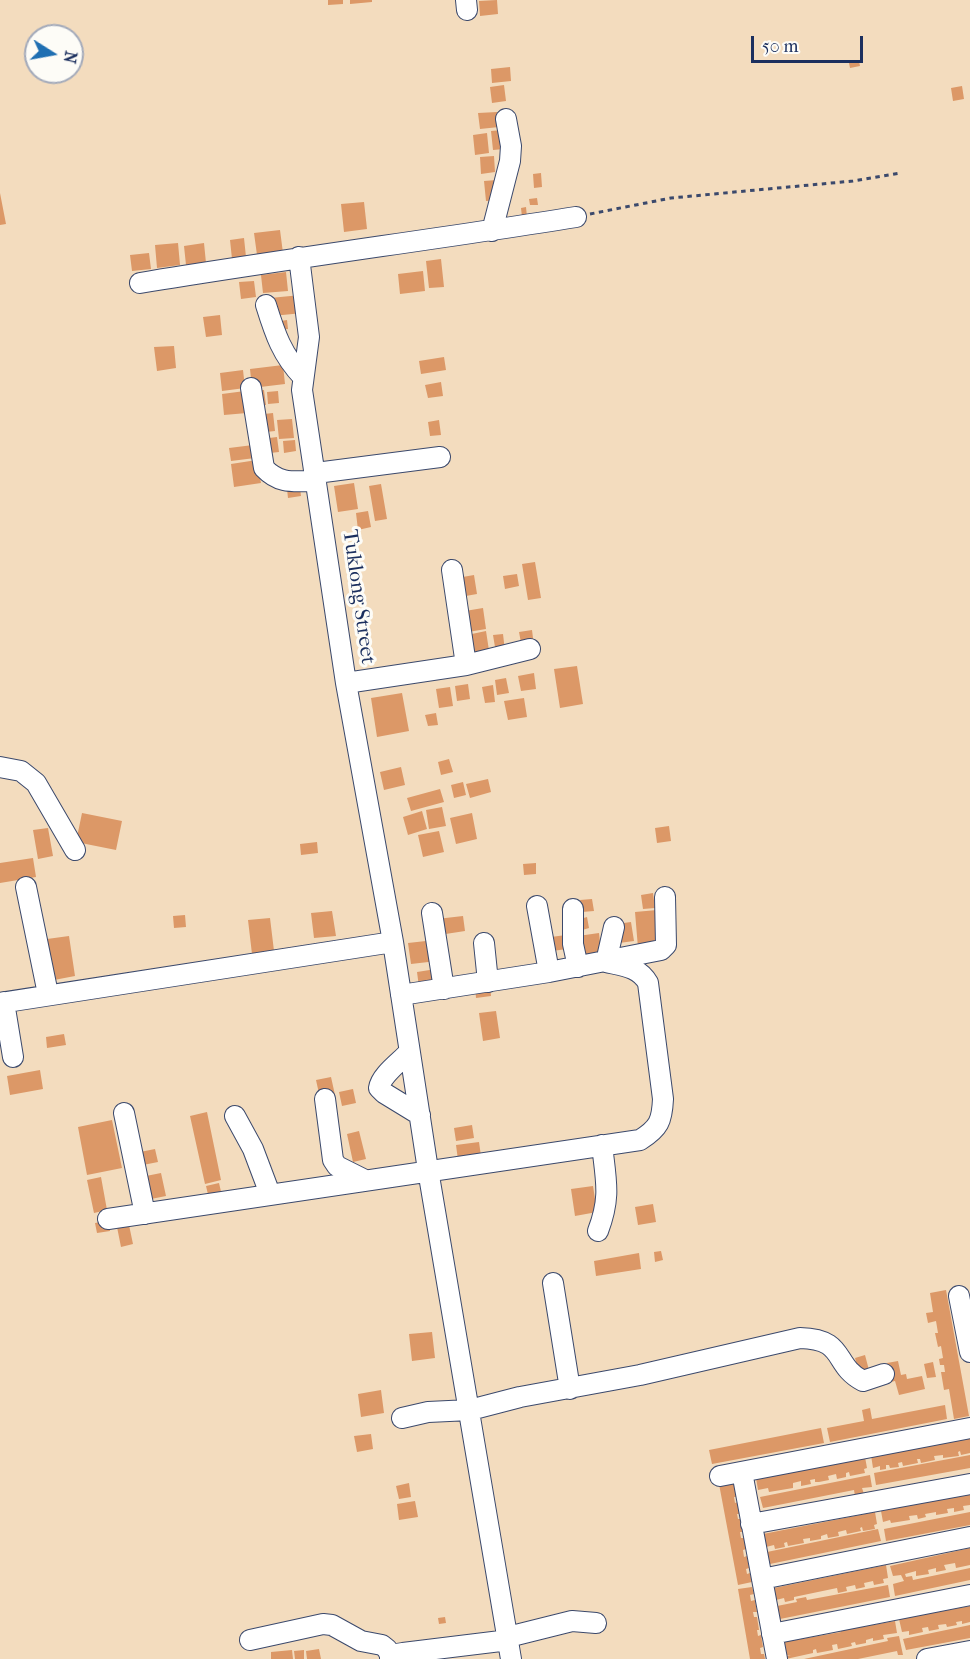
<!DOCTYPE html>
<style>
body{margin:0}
#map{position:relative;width:970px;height:1659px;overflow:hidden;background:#f3dcbe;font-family:"IM FELL French Canon",serif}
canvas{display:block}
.north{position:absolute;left:24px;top:24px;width:60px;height:60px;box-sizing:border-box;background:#fdfcf7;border:2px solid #a3aaba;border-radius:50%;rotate:101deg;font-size:16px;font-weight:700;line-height:24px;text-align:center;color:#1b2f5e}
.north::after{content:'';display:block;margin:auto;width:21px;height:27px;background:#1f6fb2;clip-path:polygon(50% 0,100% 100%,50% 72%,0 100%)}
.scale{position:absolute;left:751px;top:36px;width:112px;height:27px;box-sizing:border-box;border:3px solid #1b2f5e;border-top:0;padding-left:8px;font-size:18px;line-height:21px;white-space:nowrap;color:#1b2f5e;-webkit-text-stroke:4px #fdfcf7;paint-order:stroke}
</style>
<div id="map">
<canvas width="970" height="1659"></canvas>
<div class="north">N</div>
<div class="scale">50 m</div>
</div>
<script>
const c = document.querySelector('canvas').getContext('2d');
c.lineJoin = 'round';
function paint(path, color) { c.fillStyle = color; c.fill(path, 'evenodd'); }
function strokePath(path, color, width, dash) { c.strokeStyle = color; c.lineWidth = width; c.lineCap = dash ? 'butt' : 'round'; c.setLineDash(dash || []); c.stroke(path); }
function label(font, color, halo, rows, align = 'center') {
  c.font = font + ' "IM FELL French Canon",serif'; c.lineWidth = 6; c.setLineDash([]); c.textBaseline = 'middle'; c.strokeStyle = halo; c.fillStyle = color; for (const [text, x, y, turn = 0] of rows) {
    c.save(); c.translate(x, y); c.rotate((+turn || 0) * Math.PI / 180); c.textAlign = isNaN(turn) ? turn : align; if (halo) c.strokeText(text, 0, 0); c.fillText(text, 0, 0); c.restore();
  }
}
paint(new Path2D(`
 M 328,0 L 343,0 L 343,4 L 328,5 Z
 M 350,0 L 372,0 L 372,2 L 350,4 Z
 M 497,0 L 498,14 L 480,16 L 479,1 Z
 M 859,61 L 860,66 L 850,68 L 849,63 Z
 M 510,67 L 511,81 L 492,83 L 491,69 Z
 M 504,85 L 506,101 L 492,103 L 490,87 Z
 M 962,86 L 964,99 L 953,101 L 951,88 Z
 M 497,112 L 499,127 L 480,129 L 478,113 Z
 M 502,130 L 504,149 L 493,150 L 491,131 Z
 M 487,133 L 489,153 L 475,155 L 473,135 Z
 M 494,156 L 495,172 L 481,174 L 480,157 Z
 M 541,173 L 542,187 L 534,188 L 533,174 Z
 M 497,180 L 499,200 L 486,201 L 484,181 Z
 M 0,193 L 6,224 L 0,225 Z
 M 537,198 L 538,205 L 530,205 L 529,199 Z
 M 364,202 L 367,229 L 344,232 L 341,204 Z
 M 526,207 L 527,217 L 522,217 L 521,208 Z
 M 280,230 L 283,253 L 257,255 L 254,233 Z
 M 244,238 L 246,257 L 232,259 L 230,240 Z
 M 178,243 L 180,265 L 157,268 L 155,245 Z
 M 204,243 L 206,263 L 186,265 L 184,246 Z
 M 149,253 L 151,269 L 132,271 L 130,255 Z
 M 441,259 L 444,287 L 429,288 L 426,261 Z
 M 423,271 L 425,291 L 400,294 L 398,274 Z
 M 286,272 L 288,291 L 263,293 L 261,275 Z
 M 254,281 L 256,297 L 241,299 L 239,282 Z
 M 301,295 L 303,313 L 272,316 L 270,298 Z
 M 220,315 L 222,335 L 206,337 L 203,317 Z
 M 287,320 L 288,329 L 275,330 L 275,322 Z
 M 174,346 L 176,368 L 157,371 L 154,347 Z
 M 444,357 L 446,370 L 421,374 L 419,361 Z
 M 283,365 L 285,384 L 252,388 L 250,369 Z
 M 243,370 L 245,388 L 222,391 L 220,373 Z
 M 441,382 L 443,396 L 428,398 L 425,385 Z
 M 264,390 L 266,405 L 255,406 L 254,391 Z
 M 245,391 L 247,413 L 224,415 L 222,394 Z
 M 278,391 L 279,403 L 268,404 L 267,392 Z
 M 273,413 L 275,431 L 266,432 L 264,414 Z
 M 292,419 L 294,438 L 279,439 L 277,420 Z
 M 439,420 L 441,435 L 430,436 L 428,422 Z
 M 277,437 L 279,452 L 270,453 L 269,438 Z
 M 295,440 L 296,451 L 284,453 L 283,441 Z
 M 253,445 L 255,458 L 231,461 L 229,448 Z
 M 257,460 L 261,483 L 234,487 L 231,464 Z
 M 354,483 L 358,509 L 338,512 L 334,486 Z
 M 381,484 L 387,519 L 375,521 L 369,486 Z
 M 300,487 L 301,496 L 288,498 L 287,489 Z
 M 368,511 L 371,527 L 358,530 L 356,513 Z
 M 535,562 L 541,598 L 528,600 L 522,564 Z
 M 517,574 L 519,586 L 505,589 L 503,576 Z
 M 474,575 L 477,594 L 460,597 L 457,578 Z
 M 483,608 L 486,629 L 468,632 L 465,611 Z
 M 532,630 L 534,646 L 522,648 L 519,632 Z
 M 486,631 L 490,657 L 471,660 L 467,635 Z
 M 503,634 L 505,651 L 496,653 L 493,635 Z
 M 577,666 L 583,704 L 560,708 L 554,669 Z
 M 534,673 L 536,689 L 521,691 L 518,676 Z
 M 506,678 L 509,693 L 497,695 L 495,680 Z
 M 468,684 L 470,699 L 457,701 L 455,686 Z
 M 493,685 L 495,702 L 485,703 L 482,687 Z
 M 450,687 L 453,706 L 439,708 L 436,689 Z
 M 402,693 L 409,731 L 377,737 L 371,698 Z
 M 524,698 L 527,717 L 508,720 L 504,701 Z
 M 436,713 L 438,725 L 428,726 L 425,715 Z
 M 449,759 L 453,772 L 441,775 L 438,762 Z
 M 401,767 L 405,785 L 384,790 L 380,772 Z
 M 488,779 L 491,792 L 470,798 L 466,784 Z
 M 463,782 L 466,795 L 454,798 L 451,785 Z
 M 440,789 L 444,802 L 411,811 L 407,798 Z
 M 442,807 L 446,826 L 429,829 L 426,810 Z
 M 422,811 L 427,829 L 408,835 L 403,817 Z
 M 82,813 L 122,821 L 116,850 L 76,842 Z
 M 472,813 L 477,839 L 456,844 L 450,818 Z
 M 669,826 L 671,841 L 657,843 L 655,828 Z
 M 48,828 L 53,856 L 38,859 L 33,830 Z
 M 439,831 L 444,852 L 423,857 L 418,835 Z
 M 317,842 L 318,853 L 301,855 L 300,844 Z
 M 33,858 L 36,877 L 0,883 L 0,863 Z
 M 536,863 L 536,874 L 524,875 L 523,864 Z
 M 653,893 L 655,908 L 643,909 L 641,895 Z
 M 592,899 L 594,911 L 582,912 L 580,900 Z
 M 657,910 L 660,946 L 638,948 L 635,912 Z
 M 332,911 L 336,936 L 314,938 L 311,913 Z
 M 185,915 L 186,927 L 174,928 L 173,916 Z
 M 463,916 L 465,931 L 439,935 L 437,919 Z
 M 587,917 L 589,928 L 579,931 L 577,920 Z
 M 270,918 L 274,951 L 252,954 L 248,920 Z
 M 631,922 L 634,941 L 619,943 L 616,924 Z
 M 599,933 L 602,960 L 582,962 L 578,936 Z
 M 566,935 L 567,949 L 552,951 L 551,937 Z
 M 69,936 L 75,976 L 54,980 L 47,939 Z
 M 435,940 L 437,961 L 411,964 L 408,943 Z
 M 436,969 L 438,984 L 419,987 L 417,972 Z
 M 490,983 L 491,996 L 476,998 L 475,984 Z
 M 496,1011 L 500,1038 L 483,1041 L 479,1013 Z
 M 64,1034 L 66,1045 L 47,1048 L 46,1037 Z
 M 40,1070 L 43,1089 L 10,1095 L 7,1076 Z
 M 331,1077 L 335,1095 L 320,1098 L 316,1080 Z
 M 353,1089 L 356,1103 L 342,1106 L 339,1092 Z
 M 207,1112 L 221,1180 L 205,1184 L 190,1116 Z
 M 112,1120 L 122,1168 L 87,1175 L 78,1127 Z
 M 472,1125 L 474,1138 L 456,1141 L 454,1128 Z
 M 359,1131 L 366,1159 L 353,1162 L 347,1134 Z
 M 479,1142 L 481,1156 L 458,1160 L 456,1145 Z
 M 155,1149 L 158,1162 L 143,1165 L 140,1152 Z
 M 161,1173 L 166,1196 L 146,1200 L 141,1177 Z
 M 101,1177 L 107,1210 L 94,1213 L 87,1180 Z
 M 219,1183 L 223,1200 L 210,1203 L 206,1186 Z
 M 593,1186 L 597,1212 L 575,1216 L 571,1189 Z
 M 653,1204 L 656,1222 L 638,1225 L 635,1207 Z
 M 108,1221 L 110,1231 L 97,1233 L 95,1223 Z
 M 129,1225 L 133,1244 L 121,1247 L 117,1227 Z
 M 661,1251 L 663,1260 L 655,1262 L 654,1252 Z
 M 639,1253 L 641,1269 L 596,1276 L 594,1261 Z
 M 946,1290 L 969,1416 L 954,1419 L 949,1389 L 944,1390 L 941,1372 L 945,1372 L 944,1365 L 940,1365 L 939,1359 L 943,1358 L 941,1346 L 938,1347 L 935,1333 L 938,1333 L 936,1321 L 928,1323 L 926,1313 L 933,1312 L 930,1293 Z
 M 432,1332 L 435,1358 L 412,1361 L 409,1334 Z
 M 865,1355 L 870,1374 L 860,1376 L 855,1358 Z
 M 898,1361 L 901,1375 L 906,1374 L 907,1379 L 922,1376 L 925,1389 L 899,1395 L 895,1381 L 891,1382 L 887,1363 Z
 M 933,1362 L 936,1377 L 927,1378 L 924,1364 Z
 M 381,1390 L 384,1413 L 361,1417 L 358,1394 Z
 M 945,1405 L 947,1419 L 830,1442 L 827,1428 L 864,1421 L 862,1410 L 870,1408 L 872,1419 Z
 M 821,1428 L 824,1443 L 712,1464 L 709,1450 Z
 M 371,1434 L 373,1449 L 357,1452 L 354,1436 Z
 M 970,1437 L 970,1453 L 961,1455 L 960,1451 L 958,1452 L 959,1456 L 943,1458 L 943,1455 L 934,1456 L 935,1460 L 921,1463 L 920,1459 L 917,1459 L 918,1463 L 903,1466 L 902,1462 L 898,1463 L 899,1467 L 890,1468 L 889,1465 L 886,1465 L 886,1469 L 880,1470 L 880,1466 L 873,1468 L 871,1455 Z
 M 970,1455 L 970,1468 L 876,1485 L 874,1473 Z
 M 865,1457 L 867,1468 L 864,1469 L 865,1473 L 850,1476 L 849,1472 L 846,1473 L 846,1477 L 837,1479 L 836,1474 L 828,1476 L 829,1480 L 819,1482 L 815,1482 L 815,1479 L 810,1480 L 811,1484 L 801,1486 L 801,1481 L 793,1483 L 793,1488 L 769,1492 L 768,1488 L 758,1490 L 756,1478 Z
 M 870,1475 L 872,1487 L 862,1488 L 864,1494 L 855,1496 L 854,1490 L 763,1508 L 760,1497 Z
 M 734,1481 L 737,1497 L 734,1497 L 735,1503 L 738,1502 L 740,1514 L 737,1514 L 738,1519 L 740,1519 L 743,1532 L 740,1532 L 741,1538 L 744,1538 L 746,1549 L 743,1550 L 744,1557 L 747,1556 L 749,1568 L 746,1569 L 747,1574 L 750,1573 L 752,1582 L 738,1585 L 719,1484 Z
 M 409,1483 L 411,1497 L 399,1499 L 396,1486 Z
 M 965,1489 L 966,1495 L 970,1494 L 970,1505 L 963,1506 L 964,1510 L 954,1512 L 954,1508 L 947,1509 L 948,1513 L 936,1515 L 936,1512 L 925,1514 L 926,1517 L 918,1519 L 917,1515 L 909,1516 L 910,1520 L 891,1523 L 890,1520 L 883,1522 L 881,1511 L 893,1509 L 892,1503 L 938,1494 L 939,1500 L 955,1497 L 954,1491 Z
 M 415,1501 L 418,1517 L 399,1520 L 397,1504 Z
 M 875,1512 L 877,1524 L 874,1525 L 875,1529 L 863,1531 L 862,1527 L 860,1528 L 861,1531 L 847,1534 L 846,1530 L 838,1532 L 839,1536 L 828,1538 L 827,1534 L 821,1536 L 821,1539 L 810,1541 L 810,1538 L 803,1539 L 804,1543 L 788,1546 L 787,1542 L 784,1543 L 785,1547 L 775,1549 L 774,1545 L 766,1547 L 763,1534 Z
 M 970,1512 L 970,1525 L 886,1541 L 884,1529 Z
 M 878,1529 L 881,1541 L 770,1564 L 767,1552 Z
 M 970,1548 L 970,1565 L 956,1568 L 955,1563 L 944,1565 L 946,1570 L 936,1572 L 936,1568 L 928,1570 L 929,1574 L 916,1576 L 916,1571 L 905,1574 L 906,1577 L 912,1576 L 913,1580 L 970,1568 L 970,1580 L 895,1596 L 893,1584 L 904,1581 L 901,1575 L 893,1576 L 890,1566 Z
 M 886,1565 L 888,1578 L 883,1579 L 884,1583 L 874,1585 L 873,1581 L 864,1583 L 865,1587 L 856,1589 L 855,1585 L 846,1587 L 847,1591 L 838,1593 L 837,1588 L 794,1597 L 794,1600 L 785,1602 L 784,1598 L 776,1600 L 774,1588 Z
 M 888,1585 L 890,1597 L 780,1619 L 777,1606 L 797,1602 L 796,1599 L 806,1597 L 807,1600 Z
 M 752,1587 L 754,1594 L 750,1595 L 751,1601 L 755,1600 L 757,1612 L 753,1612 L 754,1617 L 757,1617 L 759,1630 L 757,1630 L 758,1636 L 761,1635 L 763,1647 L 760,1648 L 761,1654 L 764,1654 L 765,1659 L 750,1659 L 738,1589 Z
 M 970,1606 L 970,1622 L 962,1624 L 962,1621 L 956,1622 L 957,1625 L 947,1627 L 946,1624 L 938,1625 L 939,1629 L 929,1631 L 928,1627 L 922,1628 L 923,1632 L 909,1635 L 909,1631 L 902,1632 L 899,1619 Z
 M 445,1617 L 446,1623 L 439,1624 L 438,1618 Z
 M 895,1621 L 897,1633 L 883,1635 L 884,1639 L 873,1641 L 873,1638 L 866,1640 L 866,1643 L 856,1645 L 855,1642 L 851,1643 L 852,1646 L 838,1649 L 837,1644 L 832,1645 L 833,1650 L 817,1653 L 816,1649 L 813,1650 L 813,1653 L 786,1659 L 785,1656 L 791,1655 L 787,1655 L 784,1642 L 841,1632 L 839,1625 L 849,1623 L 850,1629 Z
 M 970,1625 L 970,1638 L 906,1650 L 903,1639 Z
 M 899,1636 L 903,1655 L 898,1655 L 897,1651 L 858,1659 L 804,1659 L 888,1641 L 887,1638 Z
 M 319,1649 L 321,1659 L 307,1659 L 306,1651 Z
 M 292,1650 L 293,1659 L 271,1659 L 271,1652 Z
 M 304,1650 L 304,1659 L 295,1659 L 294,1651 Z`), '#dc9867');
const minor = new Path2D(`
 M 466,0 L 467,10
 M 492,231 L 510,161 L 511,146 L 506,119
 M 299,257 L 309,337 L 302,390 L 346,683 L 393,942
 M 140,283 C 285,259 431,240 576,217
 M 266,305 C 275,334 282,355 303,377
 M 251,388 L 264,468 C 280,485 295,481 316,481
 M 316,473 L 440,457
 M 452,570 L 466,665
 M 346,683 L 466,665 L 530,649
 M 0,767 L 21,771 L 36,783 L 75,850
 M 26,887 L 48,994
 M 537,906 L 549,972
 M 573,909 L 573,944 L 578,967
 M 432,913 L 444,989
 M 484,943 L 488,982
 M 401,995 L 549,972 L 661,950 L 666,945 L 665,897
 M 4,1002 L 13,1057
 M 0,1003 L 393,942 L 428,1170 L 511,1659
 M 409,1052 C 400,1062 381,1075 379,1088 L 384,1093 L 420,1115
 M 325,1099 L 333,1160 L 337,1166 L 365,1180
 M 124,1113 L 145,1214
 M 235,1116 L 253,1149 L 270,1194
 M 108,1219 L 640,1140 C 659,1128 662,1121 663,1099 L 648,983 C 639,967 623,966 606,962 L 614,927
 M 598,1231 C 611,1197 606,1181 602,1145
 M 553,1283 L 570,1389
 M 959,1296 L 970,1352
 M 402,1418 L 428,1412 L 470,1410 L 520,1397 L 640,1375 L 800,1338 C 847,1339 832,1365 863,1381 L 884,1374
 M 742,1472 L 777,1659
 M 720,1476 L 970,1428
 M 751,1524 L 970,1484
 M 762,1579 L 970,1537
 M 772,1634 L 970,1595
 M 508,1637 L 572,1621 L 596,1623
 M 250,1640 L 323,1624 L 332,1625 L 361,1641 L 382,1645 L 387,1649 L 390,1655
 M 390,1659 L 390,1655 L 403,1653 L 509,1640
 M 927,1659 L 970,1651`);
strokePath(minor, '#3b496c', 22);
strokePath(new Path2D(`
 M 590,214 L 671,198 L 853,181 L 900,173`), '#3b496c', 3, [4.5, 4.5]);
strokePath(minor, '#fff', 20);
label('21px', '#1b2f5e', '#fdfcf7', [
 ["Tuklong Street",358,597,82]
]);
</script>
